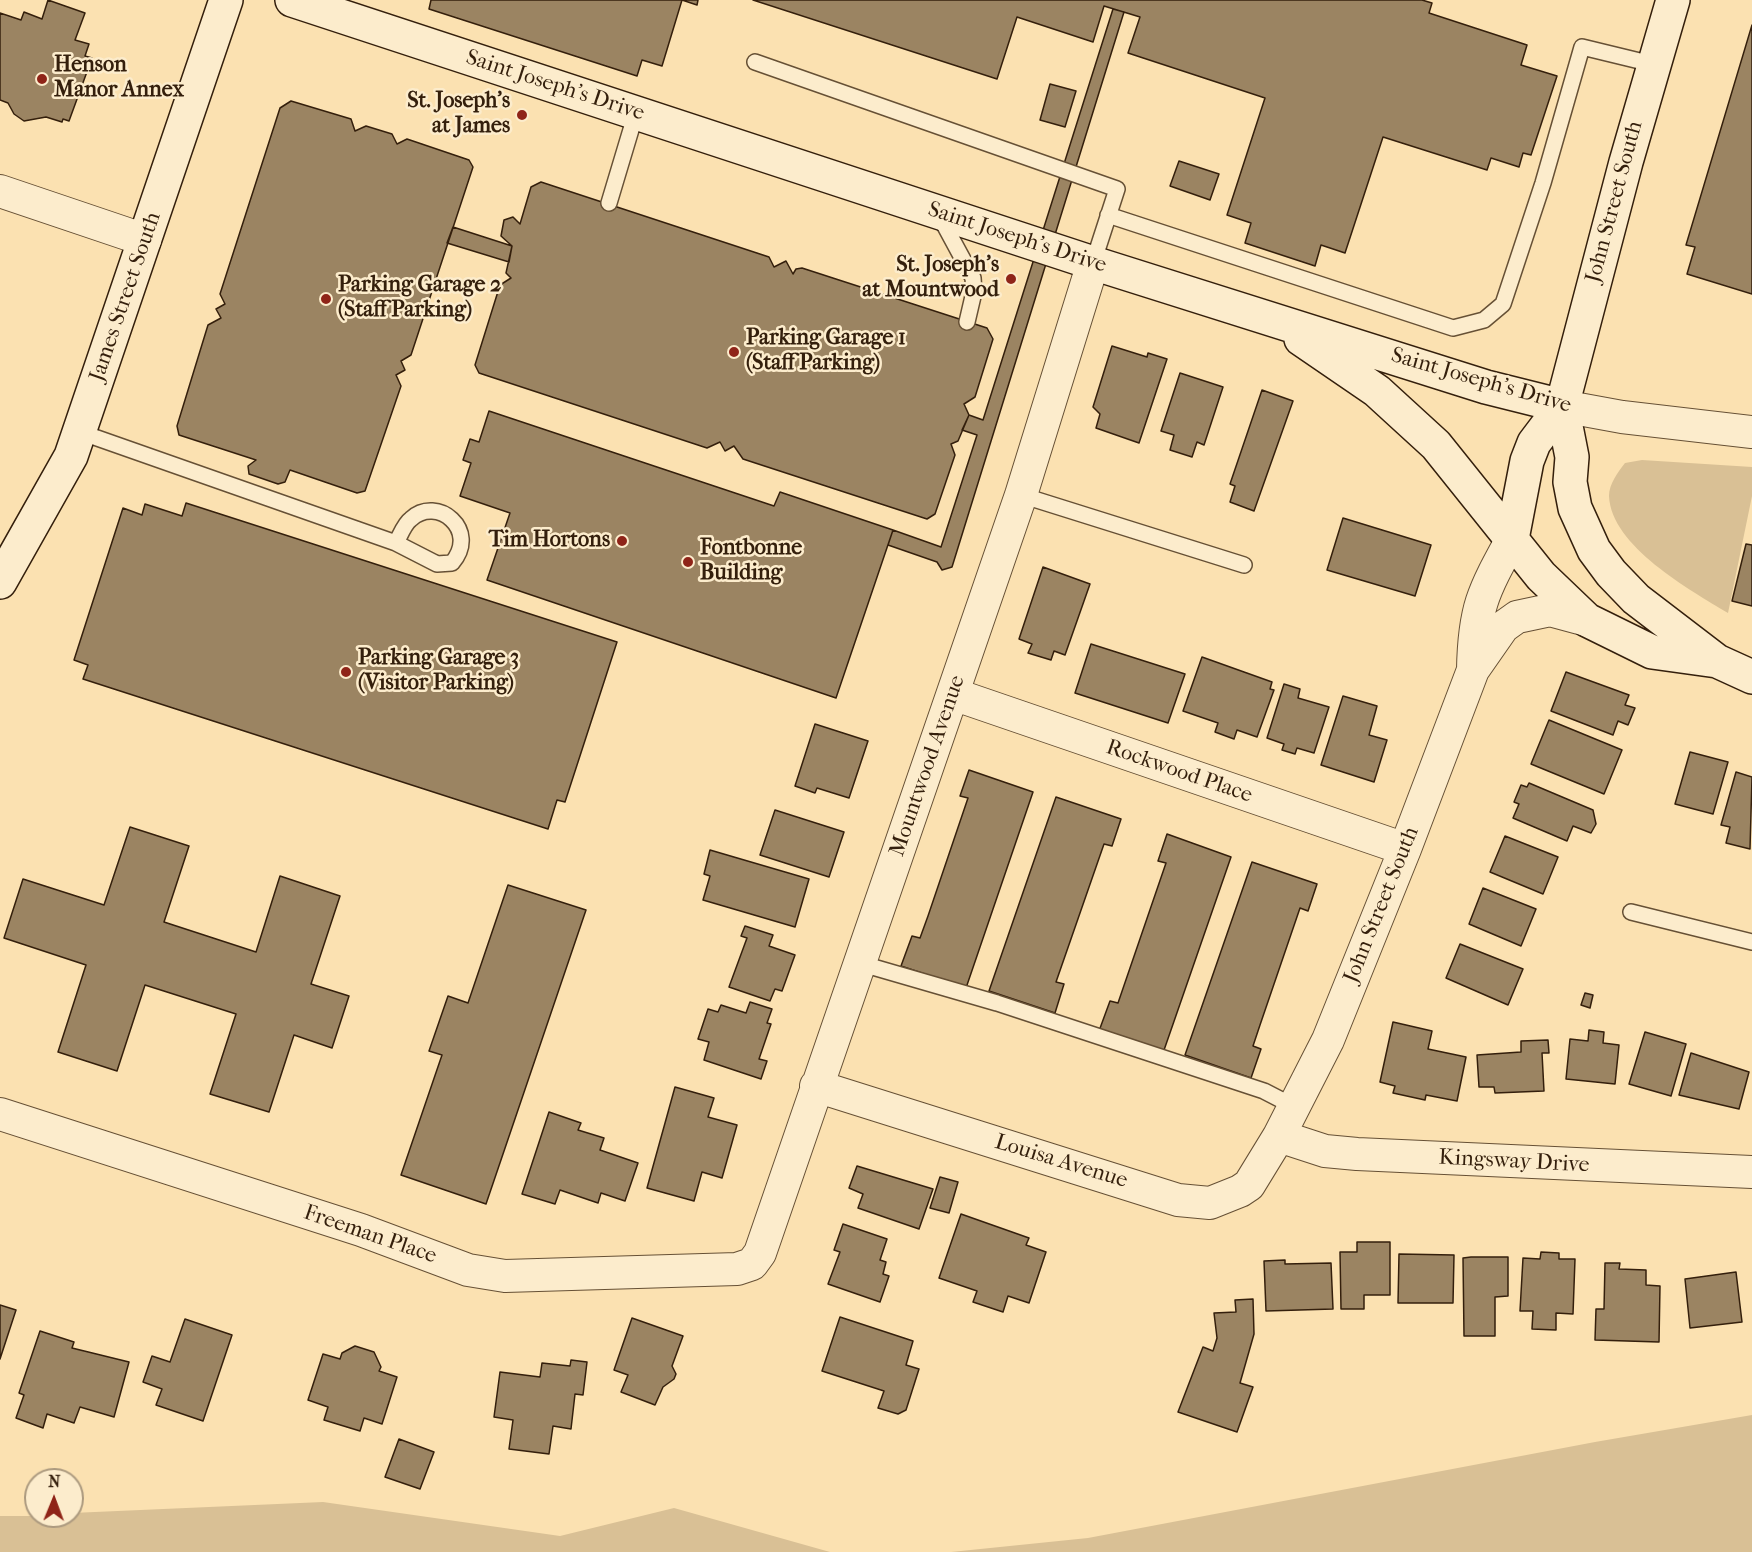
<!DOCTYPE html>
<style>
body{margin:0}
#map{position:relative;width:1752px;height:1552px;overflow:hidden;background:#fbe1b1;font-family:"IM FELL French Canon",serif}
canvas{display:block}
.north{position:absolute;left:24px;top:1468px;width:60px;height:60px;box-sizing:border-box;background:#fceccc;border:2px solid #ac9a7f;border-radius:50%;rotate:1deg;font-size:16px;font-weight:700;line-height:24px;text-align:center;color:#341f0c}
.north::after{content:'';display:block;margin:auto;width:21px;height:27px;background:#8f2418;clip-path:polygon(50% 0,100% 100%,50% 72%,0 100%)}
</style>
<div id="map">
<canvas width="1752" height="1552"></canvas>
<div class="north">N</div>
</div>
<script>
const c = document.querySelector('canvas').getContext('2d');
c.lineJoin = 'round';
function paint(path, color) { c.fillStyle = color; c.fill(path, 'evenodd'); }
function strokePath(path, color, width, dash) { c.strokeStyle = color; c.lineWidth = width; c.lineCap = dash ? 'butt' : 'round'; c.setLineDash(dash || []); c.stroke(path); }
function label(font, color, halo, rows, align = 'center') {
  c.font = font + ' "IM FELL French Canon",serif'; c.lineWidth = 5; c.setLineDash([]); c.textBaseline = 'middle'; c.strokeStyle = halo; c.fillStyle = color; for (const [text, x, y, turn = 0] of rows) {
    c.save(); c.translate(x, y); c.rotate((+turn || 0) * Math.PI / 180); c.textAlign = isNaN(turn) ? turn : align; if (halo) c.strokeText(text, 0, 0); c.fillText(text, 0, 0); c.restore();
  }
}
paint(new Path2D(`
 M 1642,460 L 1752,467 L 1752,496 L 1728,613 C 1690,590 1611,546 1609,496 C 1609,484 1618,472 1625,463 Z
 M 1752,1415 L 1752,1552 L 951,1552 L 1088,1538 L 1595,1442 Z
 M 323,1502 L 560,1536 L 674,1508 L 830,1552 L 0,1552 L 0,1516 L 72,1516 L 72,1513 Z`), '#d9c095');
const building = new Path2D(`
 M 48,0 L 85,13 L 75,40 L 89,44 L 85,56 L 92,58 L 69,121 L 63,119 L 62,122 L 46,117 L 24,121 L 14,114 L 8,103 L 0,100 L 0,13 L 21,20 L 24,12 L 42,19 Z
 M 431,0 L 698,0 L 697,5 L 682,0 L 662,66 L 642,60 L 637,76 L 429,9 Z
 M 753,0 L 1422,0 L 1432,3 L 1429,13 L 1527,45 L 1521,65 L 1557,76 L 1531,155 L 1523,153 L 1519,167 L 1491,158 L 1487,170 L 1383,137 L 1345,253 L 1321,245 L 1315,266 L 1245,243 L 1251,223 L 1227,215 L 1265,98 L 1128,53 L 1140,17 L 1104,6 L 1093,42 L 1017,17 L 997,79 Z
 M 1113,9 L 1124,12 L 952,567 L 942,570 L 937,562 L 888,545 L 893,530 L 941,547 L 977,435 L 962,430 L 969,415 L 983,420 Z
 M 1752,25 L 1752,294 L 1687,274 L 1695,247 L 1686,245 Z
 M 1050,84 L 1076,91 L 1065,127 L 1040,120 Z
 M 291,101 L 351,119 L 355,131 L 366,126 L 392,134 L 397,144 L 407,139 L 469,160 L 473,167 L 411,355 L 401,361 L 405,370 L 396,375 L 401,386 L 365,491 L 357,493 L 290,470 L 285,482 L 278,484 L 249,474 L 248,466 L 256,460 L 179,435 L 177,426 L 208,325 L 221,318 L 216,309 L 225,304 L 220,294 L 280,108 Z
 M 1179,161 L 1219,174 L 1210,200 L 1170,186 Z
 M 541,182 L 769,257 L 774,267 L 786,261 L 793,274 L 796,269 L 802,268 L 987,328 L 993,339 L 975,397 L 964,404 L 969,415 L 958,441 L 951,444 L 955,455 L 935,514 L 927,519 L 743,459 L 734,446 L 725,451 L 720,442 L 707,448 L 479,373 L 475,365 L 500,285 L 511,278 L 506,273 L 512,246 L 501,236 L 504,220 L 513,217 L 520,224 L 531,187 Z
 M 453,227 L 512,246 L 509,262 L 447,243 Z
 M 1112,346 L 1147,357 L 1148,353 L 1167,359 L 1139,443 L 1096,428 L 1100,414 L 1093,407 Z
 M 1180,373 L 1223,387 L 1204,445 L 1197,442 L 1192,457 L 1170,450 L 1174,435 L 1161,431 Z
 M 1262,390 L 1293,401 L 1254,511 L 1230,502 L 1235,486 L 1230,484 Z
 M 489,411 L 774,506 L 780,492 L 893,530 L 836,698 L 487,580 L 510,513 L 460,496 L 471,463 L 463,460 L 470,439 L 479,442 Z
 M 186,503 L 617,642 L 565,802 L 557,800 L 548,829 L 83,679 L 88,665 L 74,660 L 123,508 L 142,515 L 145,504 L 182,516 Z
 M 1343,518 L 1431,545 L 1415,596 L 1327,570 Z
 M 1746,544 L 1752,545 L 1752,606 L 1732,601 Z
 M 1043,567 L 1090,584 L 1065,655 L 1054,651 L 1051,660 L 1028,653 L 1032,644 L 1019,639 Z
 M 1091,644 L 1185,674 L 1168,723 L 1075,693 Z
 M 1202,657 L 1272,682 L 1270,689 L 1274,690 L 1257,737 L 1237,730 L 1234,739 L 1215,732 L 1218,723 L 1183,711 Z
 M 1566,672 L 1629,695 L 1625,705 L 1635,708 L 1628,725 L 1618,721 L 1613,735 L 1551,711 Z
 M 1284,684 L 1300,689 L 1298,698 L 1329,707 L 1314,753 L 1297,748 L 1295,754 L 1282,750 L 1284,744 L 1267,738 Z
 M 1343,696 L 1377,706 L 1369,735 L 1387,740 L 1374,782 L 1321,765 Z
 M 1549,720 L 1622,750 L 1604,794 L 1531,764 Z
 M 815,724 L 868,741 L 849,798 L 817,788 L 815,793 L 795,786 Z
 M 1690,752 L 1728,762 L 1713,814 L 1675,804 Z
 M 969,770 L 1033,792 L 966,988 L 901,966 L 912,936 L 920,938 L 928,916 L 968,798 L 960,796 Z
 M 1736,772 L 1752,777 L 1750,849 L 1726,843 L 1730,827 L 1721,825 Z
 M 1529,783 L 1593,810 L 1596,824 L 1591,833 L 1573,826 L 1567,841 L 1513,818 L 1519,804 L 1514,802 L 1521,785 L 1527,787 Z
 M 1056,797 L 1121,819 L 1112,846 L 1104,844 L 1056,982 L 1064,984 L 1055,1013 L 989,991 Z
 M 775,810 L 844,832 L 829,877 L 760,855 Z
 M 130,827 L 189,846 L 164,922 L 256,952 L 280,876 L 340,896 L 311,984 L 349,996 L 332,1048 L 294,1035 L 269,1112 L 210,1094 L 236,1014 L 145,985 L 117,1071 L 58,1052 L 86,965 L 4,938 L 23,879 L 104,905 Z
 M 1167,834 L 1231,857 L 1163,1053 L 1099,1031 L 1110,1001 L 1118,1003 L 1166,863 L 1158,861 Z
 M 1505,836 L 1558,857 L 1543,894 L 1490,872 Z
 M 710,850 L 809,879 L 795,927 L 703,900 L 710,876 L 704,874 Z
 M 1252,862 L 1317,884 L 1308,911 L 1300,908 L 1260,1025 L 1253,1046 L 1261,1049 L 1251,1078 L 1185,1055 Z
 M 508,885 L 586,910 L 486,1204 L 401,1175 L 442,1055 L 429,1051 L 448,996 L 468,1003 Z
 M 1483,888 L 1536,909 L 1521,946 L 1469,924 Z
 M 745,926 L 773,935 L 769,946 L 795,955 L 782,991 L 775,989 L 770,1001 L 729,987 L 747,938 L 741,936 Z
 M 1460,944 L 1523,969 L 1508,1005 L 1446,978 Z
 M 1585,993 L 1593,995 L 1590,1008 L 1581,1005 Z
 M 750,1002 L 772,1009 L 767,1023 L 771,1024 L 759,1059 L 767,1061 L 761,1079 L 704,1060 L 709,1042 L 698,1039 L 708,1009 L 718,1012 L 721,1005 L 746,1013 Z
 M 1393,1022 L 1432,1031 L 1428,1049 L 1466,1057 L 1457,1101 L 1426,1095 L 1425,1100 L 1393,1093 L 1395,1086 L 1380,1082 Z
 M 1589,1030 L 1604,1032 L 1603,1043 L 1619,1045 L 1615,1084 L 1566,1079 L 1570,1039 L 1588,1041 Z
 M 1645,1032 L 1686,1044 L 1671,1096 L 1629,1084 Z
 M 1548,1040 L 1549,1053 L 1542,1053 L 1544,1091 L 1495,1093 L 1494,1087 L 1479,1087 L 1477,1055 L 1521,1052 L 1521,1041 Z
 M 1691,1053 L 1749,1072 L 1739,1109 L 1679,1095 Z
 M 675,1087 L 714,1098 L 708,1117 L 737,1125 L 722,1178 L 702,1172 L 694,1201 L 647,1188 Z
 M 549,1112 L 581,1123 L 578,1130 L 604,1138 L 600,1150 L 638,1163 L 625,1201 L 601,1193 L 598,1203 L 560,1190 L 555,1204 L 522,1194 Z
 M 857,1166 L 933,1189 L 919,1229 L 858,1208 L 863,1194 L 849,1188 Z
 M 940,1177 L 958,1182 L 949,1213 L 930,1208 Z
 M 961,1214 L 1029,1238 L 1026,1245 L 1046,1252 L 1029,1303 L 1008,1296 L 1003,1312 L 973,1302 L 977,1291 L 939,1278 Z
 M 843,1224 L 887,1239 L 880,1260 L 886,1262 L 883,1274 L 889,1276 L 880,1302 L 828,1284 L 840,1252 L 834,1250 Z
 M 1357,1242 L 1390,1242 L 1390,1295 L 1364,1295 L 1364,1309 L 1341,1309 L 1340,1252 L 1357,1252 Z
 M 1541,1252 L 1559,1253 L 1559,1259 L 1575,1259 L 1573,1314 L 1556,1313 L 1556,1330 L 1532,1329 L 1533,1311 L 1520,1311 L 1523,1258 L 1540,1259 Z
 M 1399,1254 L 1454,1255 L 1453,1303 L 1398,1303 Z
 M 1471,1257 L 1508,1257 L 1508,1296 L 1495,1297 L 1495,1336 L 1464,1336 L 1463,1258 Z
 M 1285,1260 L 1285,1264 L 1331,1263 L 1333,1309 L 1266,1311 L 1264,1261 Z
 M 1605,1263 L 1620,1263 L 1619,1269 L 1646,1270 L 1646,1285 L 1660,1286 L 1659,1342 L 1595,1340 L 1596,1309 L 1604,1309 Z
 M 1736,1272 L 1742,1322 L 1690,1328 L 1685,1279 Z
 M 1253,1299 L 1254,1334 L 1240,1383 L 1253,1387 L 1237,1432 L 1178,1412 L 1203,1347 L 1213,1351 L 1217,1338 L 1214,1313 L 1236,1312 L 1235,1300 Z
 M 0,1305 L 16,1310 L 0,1359 Z
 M 840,1317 L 913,1341 L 906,1365 L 919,1369 L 906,1410 L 898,1414 L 878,1408 L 884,1391 L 822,1371 Z
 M 632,1318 L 683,1336 L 672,1366 L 676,1374 L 674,1379 L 663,1387 L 655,1405 L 621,1392 L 628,1375 L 614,1370 Z
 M 185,1319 L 232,1335 L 203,1421 L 156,1405 L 162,1389 L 143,1382 L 152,1356 L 170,1362 Z
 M 40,1331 L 74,1342 L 72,1348 L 129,1362 L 114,1417 L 80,1407 L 74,1423 L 47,1414 L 43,1428 L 16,1418 L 24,1395 L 19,1393 Z
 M 355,1346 L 374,1352 L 381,1367 L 379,1371 L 397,1377 L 382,1424 L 364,1418 L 360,1431 L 324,1420 L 328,1407 L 308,1400 L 323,1354 L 340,1359 L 342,1353 Z
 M 571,1360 L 587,1362 L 583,1395 L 575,1394 L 571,1429 L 553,1426 L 549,1454 L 509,1449 L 513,1420 L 494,1417 L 500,1372 L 540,1377 L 542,1363 L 570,1366 Z
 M 399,1439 L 434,1452 L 420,1489 L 385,1477 Z`);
paint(building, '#9b8462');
strokePath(building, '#341f0c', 1.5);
const service = new Path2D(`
 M 755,62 L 1117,189 L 1093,263
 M 609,203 L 636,113
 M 1108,215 L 1453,328 L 1484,320 L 1503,304 L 1543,183 L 1582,47 L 1652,64
 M 940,217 L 973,278 L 974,292 L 967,322
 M 80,432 L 396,543 L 437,564 L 452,563 C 480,530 437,495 411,519 C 404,524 400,536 396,543
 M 1021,495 L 1244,565
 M 1631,912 L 1752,942
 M 859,963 L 997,1003 L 1264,1091 L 1295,1107`);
const minor = new Path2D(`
 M 0,191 L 145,240
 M 1562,406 L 1622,417 L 1752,432
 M 1473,670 C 1474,608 1483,592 1512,539
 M 953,694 L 1405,849
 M 816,1086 L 1178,1200 L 1210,1203 L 1240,1191 L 1249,1185 L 1279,1136 L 1328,1040 L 1405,849 L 1473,670 L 1503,627 L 1517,617 L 1550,610 L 1587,620
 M 0,1114 L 361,1230 L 468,1270 L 505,1276 L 737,1269 L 752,1264 L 760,1253 L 1021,495 L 1093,263
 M 1279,1136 L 1325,1151 L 1357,1154 L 1752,1172`);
const secondary = new Path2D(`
 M 292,0 L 1093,263 L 1486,387 L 1562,406
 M 1673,0 L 1626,162 L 1562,406 L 1572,457 L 1570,482 L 1575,508 L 1594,550 L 1611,573 L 1636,599 L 1717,661
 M 1301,339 L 1377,391 L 1436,445 L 1541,576 L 1587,620 L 1652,652 L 1717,661 L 1752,677
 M 1512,539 L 1527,461 L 1534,443 L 1562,406
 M 0,582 L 71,456 L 226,0`);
strokePath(service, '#665035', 18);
strokePath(minor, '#665035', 34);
strokePath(secondary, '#341f0c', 36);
strokePath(service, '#fceccc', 15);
strokePath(minor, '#fceccc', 32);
strokePath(secondary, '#fceccc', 33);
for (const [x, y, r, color] of [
 [42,79,6,"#8f2418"],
 [522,115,6,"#8f2418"],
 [1011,279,6,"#8f2418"],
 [326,299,6,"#8f2418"],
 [734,352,6,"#8f2418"],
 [622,541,6,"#8f2418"],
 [688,562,6,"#8f2418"],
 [346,672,6,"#8f2418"]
]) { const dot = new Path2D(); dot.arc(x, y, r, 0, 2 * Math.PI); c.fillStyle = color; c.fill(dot); strokePath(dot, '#fceccc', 2); }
label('bold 22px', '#341f0c', '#fceccc', [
 ["Henson",54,66],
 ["Manor Annex",54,91],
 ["St. Joseph's",510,102,"right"],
 ["at James",510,127,"right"],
 ["St. Joseph's",999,266,"right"],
 ["at Mountwood",999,291,"right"],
 ["Parking Garage 2",338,286],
 ["(Staff Parking)",338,311],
 ["Parking Garage 1",746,339],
 ["(Staff Parking)",746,364],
 ["Tim Hortons",610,541,"right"],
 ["Fontbonne",700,549],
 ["Building",700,574],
 ["Parking Garage 3",358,659],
 ["(Visitor Parking)",358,684]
], 'left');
label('22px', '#341f0c', '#fceccc', [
 ["Saint Joseph's Drive",555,86,18],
 ["John Street South",1615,202,-75],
 ["Saint Joseph's Drive",1017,238,18],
 ["James Street South",126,297,-71],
 ["Saint Joseph's Drive",1481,381,16],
 ["Mountwood Avenue",928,766,-71],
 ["Rockwood Place",1179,772,19],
 ["John Street South",1382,905,-68],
 ["Louisa Avenue",1061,1162,17],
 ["Kingsway Drive",1514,1162,3],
 ["Freeman Place",370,1235,19]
]);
</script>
